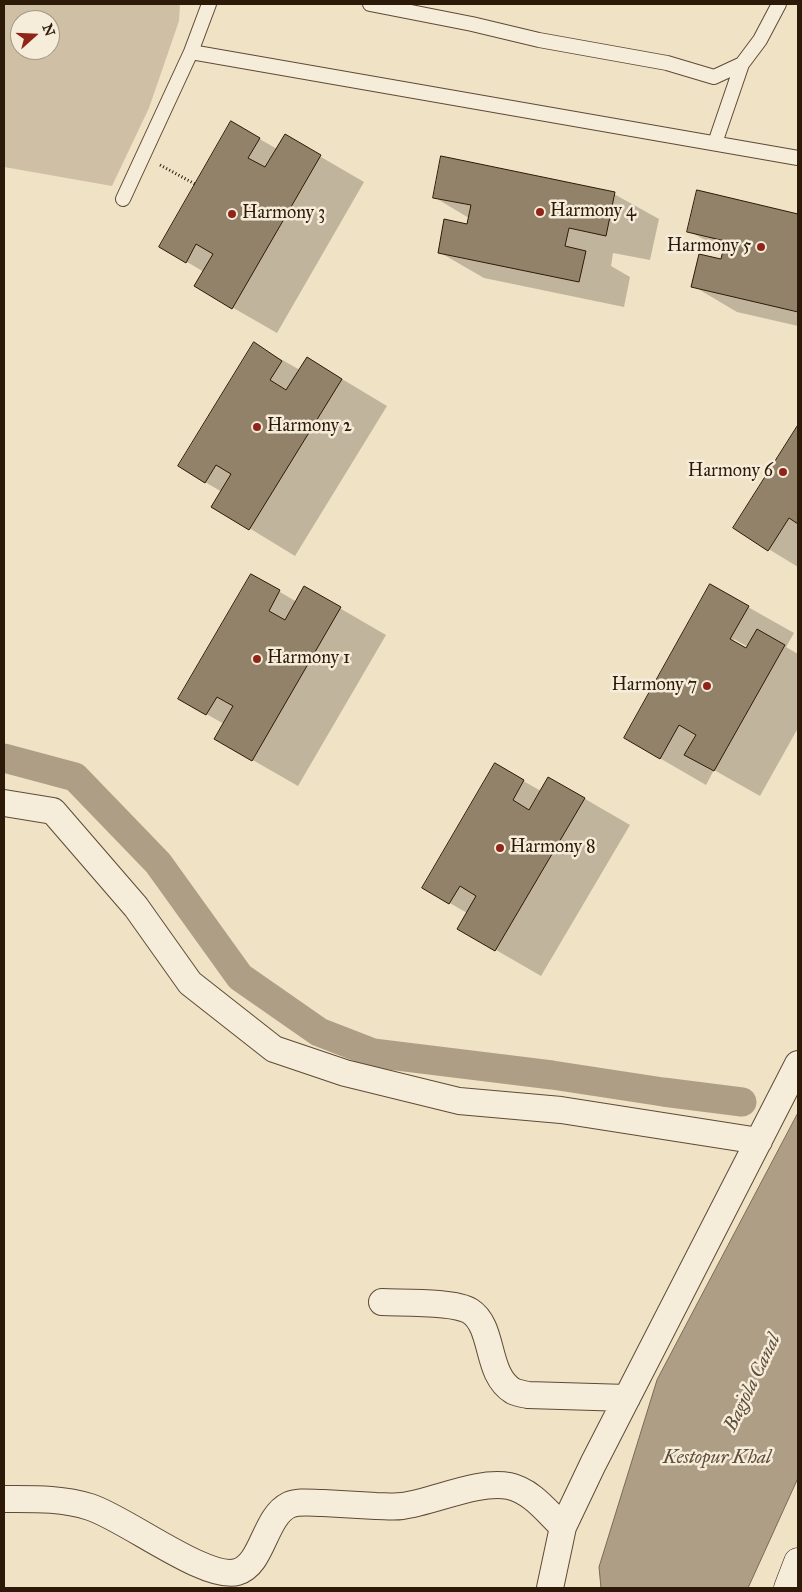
<!DOCTYPE html>
<style>
body{margin:0}
#map{position:relative;width:802px;height:1592px;overflow:hidden;background:#f0e2c5;font-family:"IM FELL Great Primer",serif}
canvas{display:block}
.frame{position:absolute;inset:0;border:5px solid #2d1908;pointer-events:none}
.north{position:absolute;left:10px;top:10px;width:50px;height:50px;box-sizing:border-box;background:#f5ecd9;border:1px solid #a59885;border-radius:50%;rotate:70deg;font-size:14px;font-weight:700;line-height:20px;text-align:center;color:#2d1908}
.north::after{content:'';display:block;margin:auto;width:18px;height:22px;background:#8f2418;clip-path:polygon(50% 0,100% 100%,50% 72%,0 100%)}
</style>
<div id="map">
<canvas width="802" height="1592"></canvas>
<div class="frame"></div>
<div class="north">N</div>
</div>
<script>
const c = document.querySelector('canvas').getContext('2d');
c.lineJoin = 'round';
function paint(path, color) { c.fillStyle = color; c.fill(path, 'evenodd'); }
function strokePath(path, color, width, dash) { c.strokeStyle = color; c.lineWidth = width; c.lineCap = dash ? 'butt' : 'round'; c.setLineDash(dash || []); c.stroke(path); }
function label(font, color, halo, rows, align = 'center') {
  c.font = font + ' "IM FELL Great Primer",serif'; c.lineWidth = 5; c.setLineDash([]); c.textBaseline = 'middle'; c.strokeStyle = halo; c.fillStyle = color; for (const [text, x, y, turn = 0] of rows) {
    c.save(); c.translate(x, y); c.rotate((+turn || 0) * Math.PI / 180); c.textAlign = isNaN(turn) ? turn : align; if (halo) c.strokeText(text, 0, 0); c.fillText(text, 0, 0); c.restore();
  }
}
paint(new Path2D(`
 M 4,4 L 180,4 L 179,21 L 149,108 L 112,186 L 4,167 ZM 20,20 L 50,20 L 50,50 L 20,50 Z`), '#cfc0a5');
const water = new Path2D(`
 M 798,1113 L 798,1478 L 748,1588 L 601,1588 L 599,1567 L 657,1380 Z`);
paint(water, '#ae9e85');
strokePath(water, '#7a6953', 1);
paint(new Path2D(`
 M 232,123 L 277,149 L 285,136 L 364,182 L 277,333 L 195,286 L 204,272 L 160,246 Z
 M 698,192 L 798,216 L 798,326 L 737,312 L 693,286 L 722,261 L 724,251 L 689,231 Z
 M 614,194 L 659,219 L 650,260 L 613,253 L 611,266 L 630,277 L 624,307 L 484,278 L 439,252 L 468,226 L 469,218 L 434,197 Z
 M 254,344 L 300,370 L 307,358 L 387,406 L 295,556 L 213,506 L 222,492 L 205,482 Z
 M 798,428 L 798,567 L 734,528 Z
 M 251,575 L 297,602 L 305,588 L 386,635 L 298,786 L 216,739 L 224,724 L 180,699 Z
 M 711,586 L 794,633 L 786,647 L 798,654 L 798,728 L 760,796 L 714,770 L 706,785 L 625,738 ZM 734,639 L 748,647 L 748,650 L 733,641 Z
 M 495,765 L 541,791 L 549,778 L 630,825 L 541,976 L 458,928 L 467,913 L 424,888 Z`), '#0003');
strokePath(new Path2D(`
 M 4,758 L 75,777 L 158,863 L 240,977 L 319,1032 L 373,1053 L 552,1075 L 663,1092 L 742,1102`), '#ae9e85', 29);
const building = new Path2D(`
 M 231,121 L 260,138 L 248,158 L 265,167 L 285,134 L 321,155 L 232,309 L 194,286 L 213,254 L 196,244 L 186,263 L 159,247 Z
 M 441,156 L 615,192 L 606,236 L 569,228 L 565,246 L 586,251 L 579,282 L 438,253 L 444,219 L 467,224 L 471,205 L 433,198 Z
 M 697,190 L 798,214 L 798,312 L 691,287 L 699,254 L 721,259 L 725,241 L 687,232 Z
 M 254,342 L 282,361 L 270,380 L 286,390 L 307,357 L 342,379 L 249,530 L 211,507 L 231,474 L 216,465 L 205,483 L 178,466 Z
 M 798,425 L 798,524 L 789,518 L 768,551 L 733,528 Z
 M 251,574 L 280,590 L 269,611 L 285,620 L 304,586 L 341,607 L 252,761 L 214,739 L 233,706 L 217,697 L 206,715 L 178,699 Z
 M 710,584 L 749,606 L 730,639 L 746,648 L 757,629 L 785,645 L 714,771 L 684,755 L 696,735 L 679,725 L 660,759 L 624,738 Z
 M 495,763 L 524,780 L 513,800 L 529,810 L 548,777 L 585,798 L 495,951 L 457,929 L 476,896 L 460,886 L 449,904 L 422,888 Z`);
paint(building, '#92826a');
strokePath(building, '#2d1908', 1);
const lane = new Path2D(`
 M 370,4 L 472,24 L 539,40 L 667,63 L 714,77 L 742,64 L 760,40 L 779,4
 M 191,52 L 798,158
 M 715,143 L 742,64
 M 123,199 L 191,52 L 209,4`);
const street = new Path2D(`
 M 4,803 L 53,811 L 136,907 L 190,983 L 274,1049 L 345,1073 L 459,1101 L 561,1110 L 759,1141
 M 382,1302 C 403,1303 454,1301 470,1311 C 495,1327 485,1374 513,1391 C 517,1393 523,1394 528,1395 L 627,1398
 M 4,1499 C 33,1499 62,1498 90,1507 C 125,1518 206,1581 237,1572 C 263,1565 264,1517 289,1505 C 298,1501 312,1503 323,1503 C 340,1504 358,1505 376,1506 C 384,1506 394,1507 402,1506 C 434,1502 477,1480 509,1486 C 532,1491 547,1512 563,1527
 M 550,1588 L 563,1527 L 593,1464 L 798,1064`);
const secondary = new Path2D(`
 M 788,1588 L 798,1562`);
strokePath(lane, '#5e4b37', 16);
strokePath(street, '#5e4b37', 28);
strokePath(secondary, '#2d1908', 29);
strokePath(new Path2D(`
 M 160,165 L 195,184`), '#2d1908', 3, [1, 2.5]);
strokePath(lane, '#f5ecd9', 14);
strokePath(street, '#f5ecd9', 26);
strokePath(secondary, '#f5ecd9', 28);
for (const [x, y, r, color] of [
 [540,212,5,"#8f2418"],
 [232,214,5,"#8f2418"],
 [761,247,5,"#8f2418"],
 [257,427,5,"#8f2418"],
 [783,472,5,"#8f2418"],
 [257,659,5,"#8f2418"],
 [707,686,5,"#8f2418"],
 [500,848,5,"#8f2418"]
]) { const dot = new Path2D(); dot.arc(x, y, r, 0, 2 * Math.PI); c.fillStyle = color; c.fill(dot); strokePath(dot, '#f5ecd9', 2); }
label('18px', '#2d1908', '#f5ecd9', [
 ["Harmony 4",550,212],
 ["Harmony 3",242,214],
 ["Harmony 5",751,247,"right"],
 ["Harmony 2",267,427],
 ["Harmony 6",773,472,"right"],
 ["Harmony 1",267,659],
 ["Harmony 7",697,686,"right"],
 ["Harmony 8",510,848]
], 'left');
label('italic 19px', '#614e3a', '#f5ecd9', [
 ["Bagjola Canal",753,1383,-64],
 ["Kestopur Khal",717,1458]
]);
</script>
